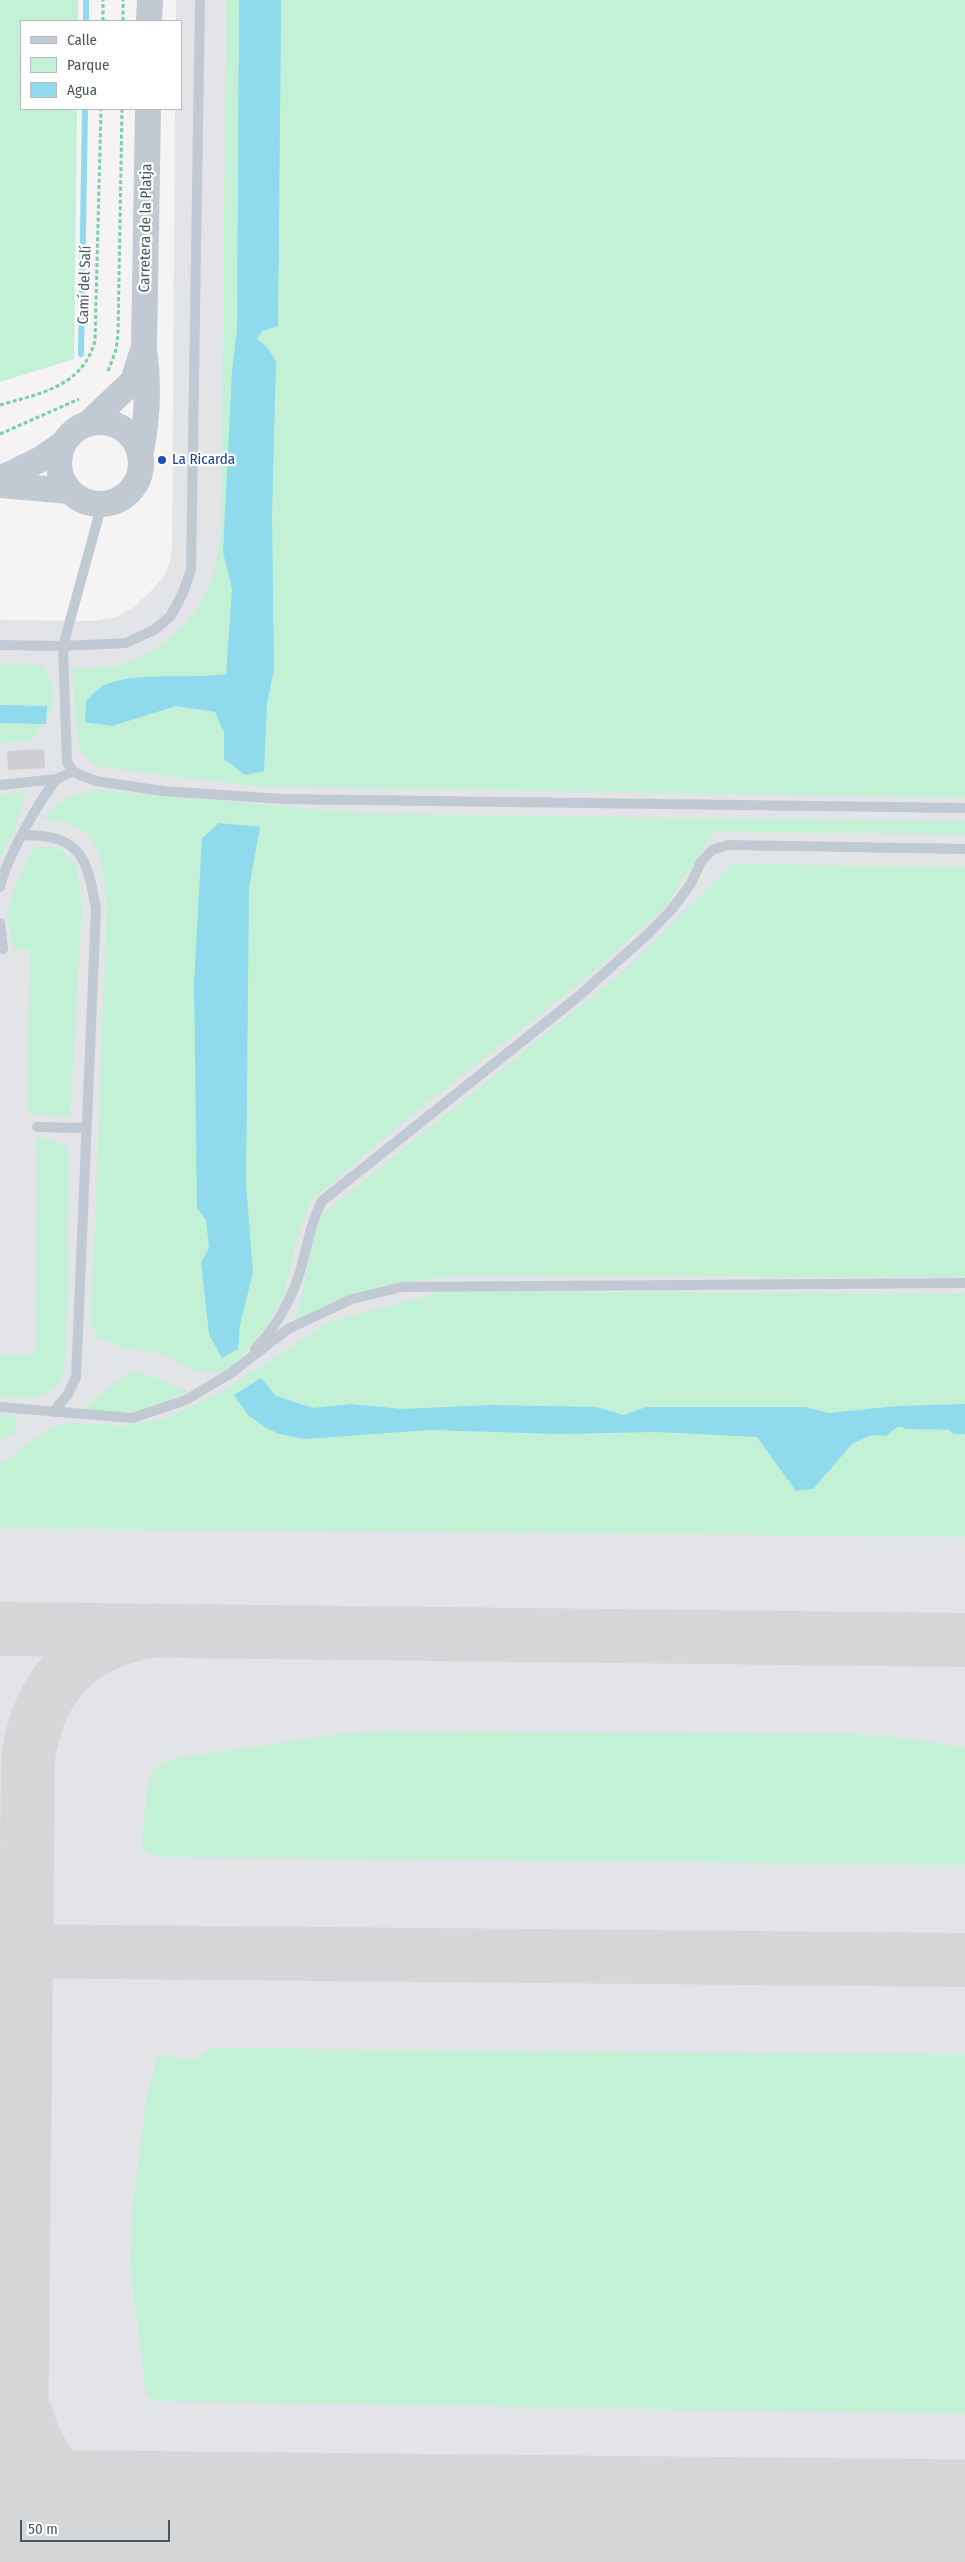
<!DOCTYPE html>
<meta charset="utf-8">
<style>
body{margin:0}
#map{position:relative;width:965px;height:2562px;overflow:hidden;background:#f5f3f3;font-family:"Fira Sans Condensed",sans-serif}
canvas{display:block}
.legend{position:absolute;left:20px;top:20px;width:162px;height:90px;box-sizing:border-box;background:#fff;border:1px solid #b7bbc0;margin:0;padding:6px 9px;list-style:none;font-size:15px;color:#4a5661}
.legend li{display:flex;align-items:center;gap:10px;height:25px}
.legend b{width:25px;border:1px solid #b7bbc0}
.scale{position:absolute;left:20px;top:2520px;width:150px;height:22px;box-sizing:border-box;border:2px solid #4a5661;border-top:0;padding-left:6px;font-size:15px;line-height:18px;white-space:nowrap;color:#4a5661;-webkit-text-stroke:4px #fff;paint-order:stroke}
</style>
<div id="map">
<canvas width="965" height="2562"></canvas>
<ul class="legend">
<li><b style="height:6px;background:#c1cad2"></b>Calle</li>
<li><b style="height:14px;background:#c3f1d5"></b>Parque</li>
<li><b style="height:14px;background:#90daee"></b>Agua</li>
</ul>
<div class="scale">50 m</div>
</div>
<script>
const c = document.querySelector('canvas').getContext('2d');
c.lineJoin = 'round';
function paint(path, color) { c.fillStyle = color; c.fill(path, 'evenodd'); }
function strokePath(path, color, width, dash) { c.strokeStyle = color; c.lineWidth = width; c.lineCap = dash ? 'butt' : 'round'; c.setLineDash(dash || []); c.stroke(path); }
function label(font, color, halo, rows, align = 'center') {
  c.font = font + ' "Fira Sans Condensed",sans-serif'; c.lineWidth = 4.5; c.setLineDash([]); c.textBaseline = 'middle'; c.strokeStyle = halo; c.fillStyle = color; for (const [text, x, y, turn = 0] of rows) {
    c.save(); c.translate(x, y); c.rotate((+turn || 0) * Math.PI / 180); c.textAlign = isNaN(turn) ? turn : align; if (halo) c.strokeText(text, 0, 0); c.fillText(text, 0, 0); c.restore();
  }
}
paint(new Path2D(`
 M 176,0 L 965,0 L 965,2562 L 0,2562 L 0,620 L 93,621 L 116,617 L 134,607 L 151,591 L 165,575 L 170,561 L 172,547 L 175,109 L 181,109 L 181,21 L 176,21 Z`), '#e2e4e7');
paint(new Path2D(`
 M 0,0 L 78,0 L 78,21 L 21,21 L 21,109 L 77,109 L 74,359 L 0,382 Z
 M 226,0 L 965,0 L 965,798 L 254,786 L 95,766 L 79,749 L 72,669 C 86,668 101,668 115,666 C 154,658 191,625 208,589 C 215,572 218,554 221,537 Z
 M 0,664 L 42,665 C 60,694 53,716 31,741 L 0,743 Z
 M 93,790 L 373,814 L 965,821 L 965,834 L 714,832 L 666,906 L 579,984 L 417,1110 L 312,1200 L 297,1235 L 284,1295 L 269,1322 L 237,1363 L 220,1372 L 195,1371 L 162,1354 L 126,1349 L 98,1338 L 91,1325 L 107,904 C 99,851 104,826 42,818 C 58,802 72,794 93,790 Z
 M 27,791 L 14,830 L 0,858 L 0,795 Z
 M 53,846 L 64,852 L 77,867 L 82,907 L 70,1118 L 27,1113 L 30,950 L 14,949 L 7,915 L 13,891 L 32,849 Z
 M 732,864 L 965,867 L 965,1277 L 452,1276 L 380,1286 L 340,1299 L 296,1321 L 315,1233 L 324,1213 L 626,969 Z
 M 37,1137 L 51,1139 L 66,1146 L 69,1160 L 66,1361 C 64,1368 62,1377 58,1383 C 47,1401 18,1398 0,1397 L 0,1355 L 36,1354 Z
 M 445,1291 L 965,1294 L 965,1537 L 0,1528 L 0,1464 L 53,1426 L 75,1423 L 125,1426 L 167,1418 L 223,1391 L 329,1322 Z
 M 135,1372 L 147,1374 L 188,1392 C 143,1412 130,1414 81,1412 L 125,1374 Z
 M 0,1414 L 11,1415 L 18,1421 L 16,1431 L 0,1442 Z
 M 379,1731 L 841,1734 L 895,1737 L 965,1747 L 965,1865 L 161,1857 L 151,1855 L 141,1846 L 148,1784 L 154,1770 L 167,1760 L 332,1735 Z
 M 210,2048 L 965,2055 L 965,2414 L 154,2401 L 146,2395 L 130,2261 L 134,2194 L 147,2095 L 157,2056 L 198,2059 Z`), '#c3f1d5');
paint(new Path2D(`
 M 239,0 L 281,0 L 281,18 L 278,326 L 262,331 L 257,339 L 267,347 L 276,361 L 272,515 L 274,669 L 267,704 L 264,771 L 245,775 L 224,759 L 224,732 L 215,712 L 176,706 L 112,726 L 85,722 L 86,701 C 92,696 99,686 107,684 C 144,671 188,680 226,674 L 232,589 L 223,552 L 232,370 L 237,329 Z
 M 0,705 L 47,706 L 46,724 L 0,723 Z
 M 219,823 L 260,827 L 249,888 L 246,1184 L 253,1272 L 240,1325 L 238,1349 L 222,1358 L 209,1334 L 201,1262 L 209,1248 L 206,1220 L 197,1208 L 194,983 L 202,838 Z
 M 261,1378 L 276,1396 L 313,1408 L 351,1404 L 402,1409 L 490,1405 L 596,1407 L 624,1415 L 646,1407 L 805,1407 L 829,1413 L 897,1406 L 965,1404 L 965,1434 L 954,1434 L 943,1425 L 897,1427 L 886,1436 L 871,1435 L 852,1444 L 813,1489 L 796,1491 L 757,1437 L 656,1432 L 559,1434 L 429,1430 L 305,1439 L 279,1434 L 265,1427 L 248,1415 L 234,1395 Z`), '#90daee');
strokePath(new Path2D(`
 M 86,21 L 86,0
 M 81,354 L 85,109
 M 906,1426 L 965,1427`), '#90daee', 6);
strokePath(new Path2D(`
 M 0,1629 L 965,1640
 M 0,1951 L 965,1960
 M 25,2412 C 43,2477 87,2511 153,2518
 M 20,2562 L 28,1758 C 39,1682 83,1639 159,1630
 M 58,2562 C 83,2533 118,2526 153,2518`), '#d5d6d8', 54);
strokePath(new Path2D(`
 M 0,2517 L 965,2527`), '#d5d6d8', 135);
paint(new Path2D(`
 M 44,749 L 45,768 L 8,770 L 7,751 Z`), '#cdcfd5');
strokePath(new Path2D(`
 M 103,21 L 103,0
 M 123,21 L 123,0
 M 108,371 L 116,350 L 118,335 L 122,109
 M 0,405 C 41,393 82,387 95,341 L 101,109
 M 0,434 L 79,399`), '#7ad0a6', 3, [4, 2.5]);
strokePath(new Path2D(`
 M 102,504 L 63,646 L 67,762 L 73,771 L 80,775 L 96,781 L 163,791 L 283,799 L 965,808
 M 0,645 L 63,646 L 126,643 L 154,630 L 170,617 L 183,593 L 191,570 L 200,0
 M 0,785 L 57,779 L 73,771
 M 23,835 C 81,835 87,857 96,909 L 76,1377 L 68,1394 L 53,1412
 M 0,887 C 6,859 38,802 57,779
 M 0,923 L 3,949
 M 37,1127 L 86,1128
 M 255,1349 C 276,1327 291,1300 300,1272 C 307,1247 310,1224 322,1201 L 579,996 L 649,933 L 672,909 L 690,885 L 701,862 L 712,850 L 728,845 L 965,849
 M 0,1407 L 132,1418 L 186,1400 L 231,1373 L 288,1329 L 352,1299 L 402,1287 L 965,1283`), '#c1cad2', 10);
strokePath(new Path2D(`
 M 149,21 L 150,0
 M59 463a41 41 0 1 1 82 0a41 41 0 1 1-82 0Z
 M 89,423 L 133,381 L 142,353
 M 140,456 C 148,419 149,385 144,348 L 148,109
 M 0,479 L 41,459 L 64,443
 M 0,485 L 70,491`), '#c1cad2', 26);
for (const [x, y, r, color] of [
 [162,460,5,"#1a4fb4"]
]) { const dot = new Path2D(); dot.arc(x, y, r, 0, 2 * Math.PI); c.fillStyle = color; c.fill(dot); strokePath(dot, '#fff', 2); }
label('15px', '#4a5661', '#fff', [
 ["Carretera de la Platja",146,228,-89],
 ["Camí del Salí",85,285,-88]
]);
label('15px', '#164399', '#fff', [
 ["La Ricarda",172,460]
], 'left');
</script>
